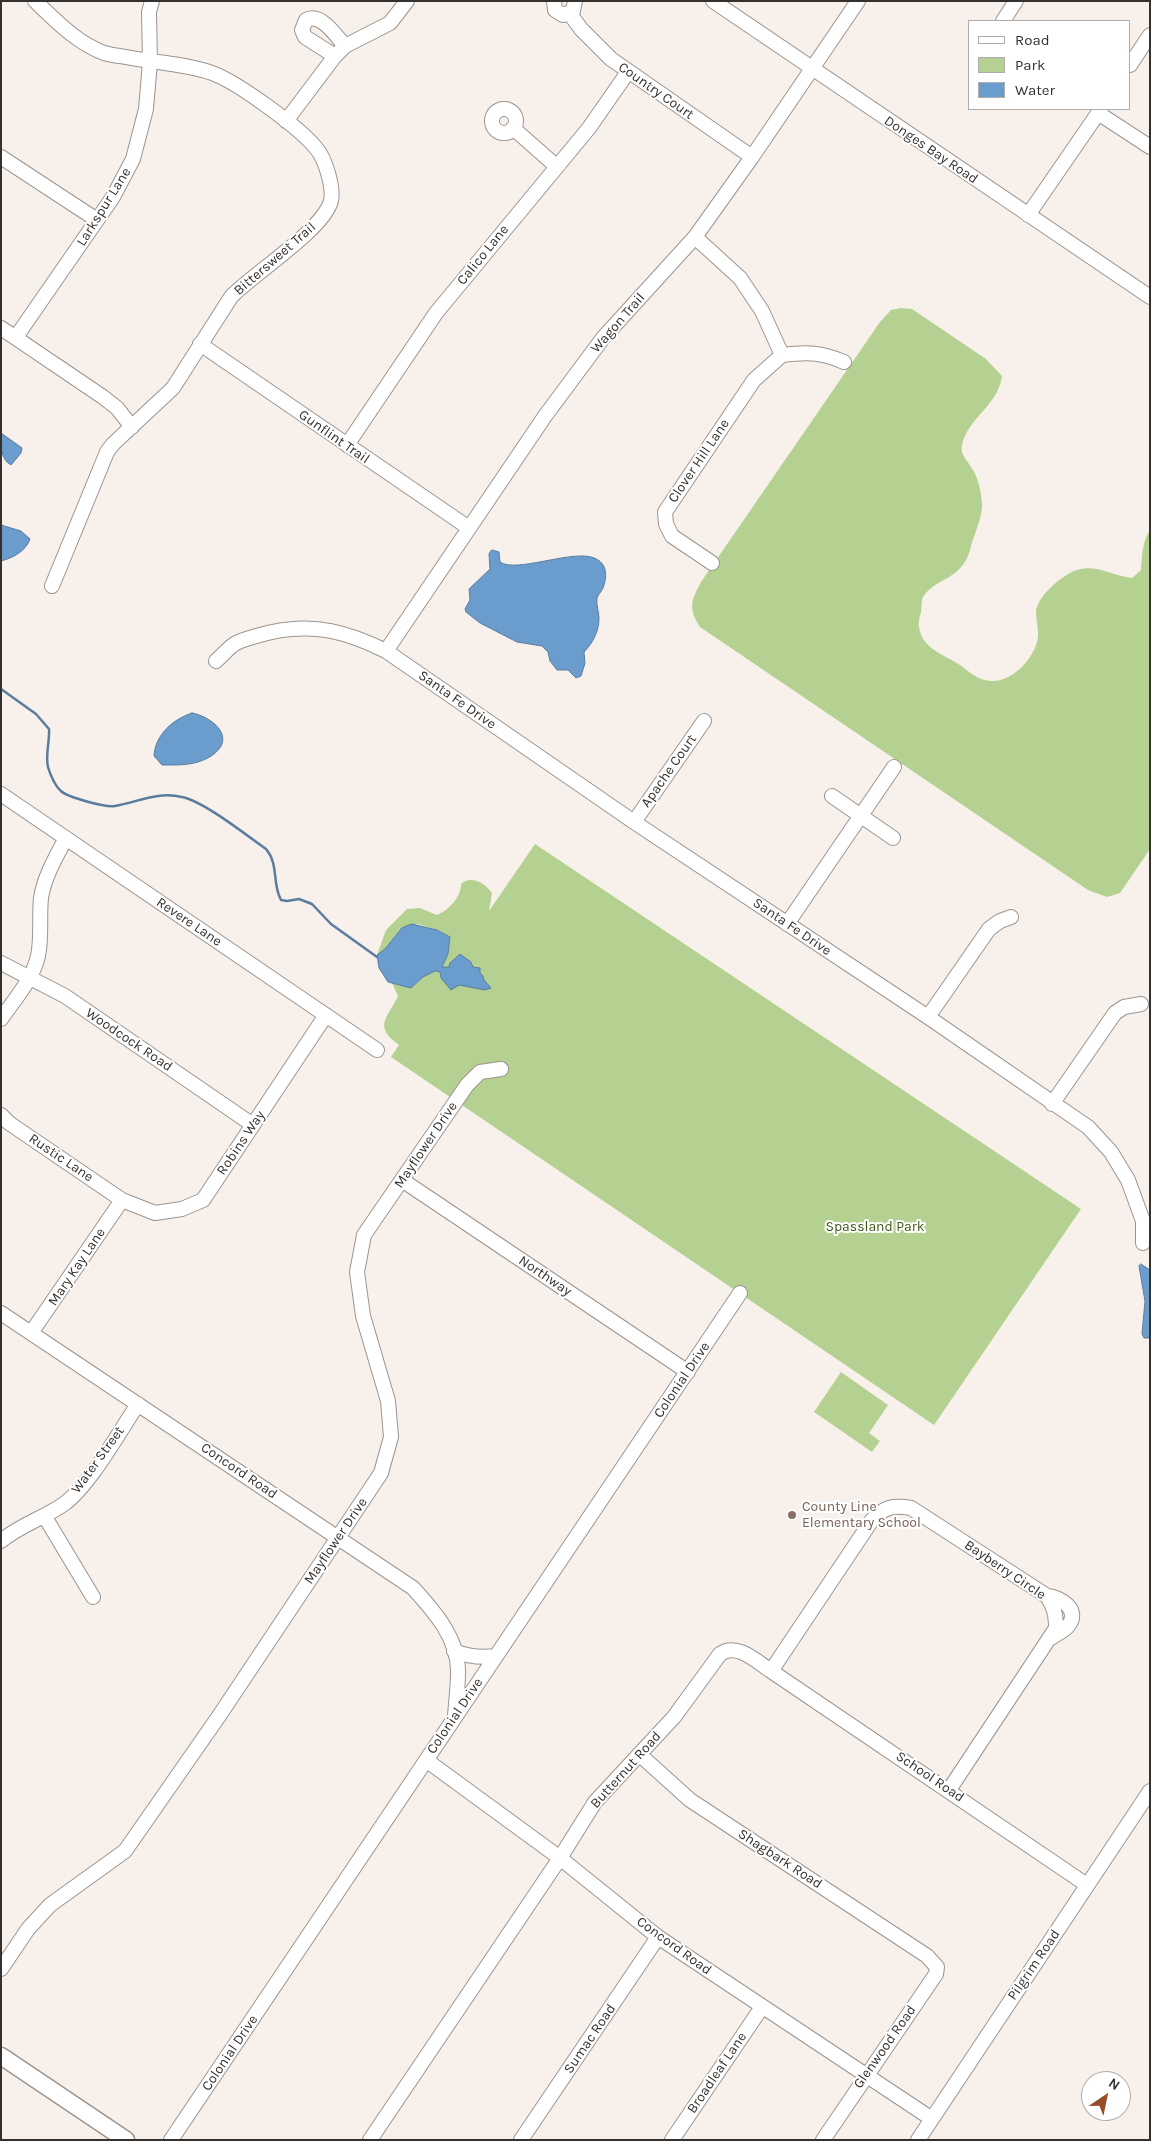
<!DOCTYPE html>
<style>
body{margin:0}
#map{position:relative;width:1151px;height:2141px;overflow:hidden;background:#f8f1eb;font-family:Karla,sans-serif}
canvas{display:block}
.frame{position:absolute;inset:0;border:2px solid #34312f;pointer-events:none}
.legend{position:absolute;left:968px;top:20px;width:162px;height:90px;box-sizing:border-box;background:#fff;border:1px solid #aeadac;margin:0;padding:6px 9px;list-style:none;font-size:15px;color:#34312f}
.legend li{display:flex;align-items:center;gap:10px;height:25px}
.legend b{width:25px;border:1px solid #aeadac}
.north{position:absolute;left:1081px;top:2071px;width:50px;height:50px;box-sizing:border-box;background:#fff;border:1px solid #aeadac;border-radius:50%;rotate:34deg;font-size:14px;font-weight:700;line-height:20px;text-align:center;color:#34312f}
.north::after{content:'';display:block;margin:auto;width:18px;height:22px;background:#954e28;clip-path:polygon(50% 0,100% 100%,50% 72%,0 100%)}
</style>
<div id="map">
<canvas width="1151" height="2141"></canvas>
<div class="frame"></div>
<ul class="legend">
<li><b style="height:6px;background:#fff"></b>Road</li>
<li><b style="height:14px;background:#b5d192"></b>Park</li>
<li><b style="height:14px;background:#6b9cce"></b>Water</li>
</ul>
<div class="north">N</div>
</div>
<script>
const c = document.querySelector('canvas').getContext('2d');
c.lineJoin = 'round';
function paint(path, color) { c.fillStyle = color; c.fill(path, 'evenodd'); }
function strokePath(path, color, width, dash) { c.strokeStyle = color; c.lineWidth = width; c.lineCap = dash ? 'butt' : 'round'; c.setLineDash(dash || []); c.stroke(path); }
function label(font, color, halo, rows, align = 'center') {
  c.font = font + ' Karla,sans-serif'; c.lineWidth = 4; c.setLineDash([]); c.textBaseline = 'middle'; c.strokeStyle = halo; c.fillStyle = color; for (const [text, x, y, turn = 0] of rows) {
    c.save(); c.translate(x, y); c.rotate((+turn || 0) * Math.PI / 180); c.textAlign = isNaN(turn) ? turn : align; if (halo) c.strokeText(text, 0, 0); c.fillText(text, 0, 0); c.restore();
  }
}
paint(new Path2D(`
 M 901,308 L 912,309 L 986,359 L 1002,376 C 998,403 975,414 965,436 C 957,454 965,456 973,470 C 979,480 981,492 982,503 C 983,517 973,536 970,550 C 961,581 936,577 923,597 C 921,601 922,608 921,612 C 920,616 918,622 919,627 C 922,647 940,653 955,662 C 963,666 969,673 977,677 C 1002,691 1030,666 1037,642 C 1040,632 1036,622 1036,612 C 1037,596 1062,575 1077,570 C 1097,564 1112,576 1132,578 L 1141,570 C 1142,557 1142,542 1150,530 L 1150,849 L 1120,893 L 1107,897 L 1088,890 L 700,627 C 688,608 691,601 701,582 L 880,322 L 891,310 Z
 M 535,844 L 1081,1209 L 934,1425 L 391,1057 L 399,1045 C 373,1026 387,1019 398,996 L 392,983 L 411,988 L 423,977 L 435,971 L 440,972 L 441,978 L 459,954 L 449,967 L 442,967 L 448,954 L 450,937 L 437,930 L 418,924 L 402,928 L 385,950 L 377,955 L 386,930 L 407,909 L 420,908 L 437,915 C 449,910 461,897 461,884 C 471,875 485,883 492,893 L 489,911 Z
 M 841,1372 L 888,1405 L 869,1433 L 880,1441 L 872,1452 L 814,1412 Z`), '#b5d192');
const water = new Path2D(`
 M 1,433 L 22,448 L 21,453 L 11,465 C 0,459 1,445 1,433 Z
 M 1,525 L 21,531 L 30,539 C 26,551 13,558 1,561 Z
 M 492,550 L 499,552 L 500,562 C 516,573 568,551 591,557 C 607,561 608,575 603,588 C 601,592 598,595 597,598 C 596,605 599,612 599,618 C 599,631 593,643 584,652 L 585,663 L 581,676 L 576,678 L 568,670 L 557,670 L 550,661 L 548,652 L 542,646 L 517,642 L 480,623 L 466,612 L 465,609 L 470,600 L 469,589 L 490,569 L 489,554 Z
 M 192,713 C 210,716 237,736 214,754 C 198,766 180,765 162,765 L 154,756 C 155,735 173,719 192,713 Z
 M 412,924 L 437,930 L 450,937 L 448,954 L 442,967 L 449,967 L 450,963 L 460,954 L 471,962 L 473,967 L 480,968 L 480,973 L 483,976 L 484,980 L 491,988 L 485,990 L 459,985 L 451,990 L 441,978 L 440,972 L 435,971 L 423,977 L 411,988 L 388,982 L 379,968 L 377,955 L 385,949 L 402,928 Z
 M 1141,1264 L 1150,1270 L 1150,1338 L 1144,1338 L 1142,1334 L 1145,1301 L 1139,1266 Z`);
paint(water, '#6b9cce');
strokePath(water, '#5a7c9e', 1);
strokePath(new Path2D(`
 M 1,689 L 36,714 L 49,729 C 50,741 45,755 48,767 C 50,774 55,786 61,791 C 67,797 106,808 115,806 C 138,802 158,791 182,797 C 205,802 246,835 266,849 C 279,864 272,884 281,900 L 287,901 L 299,899 L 312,904 L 331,924 L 377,957`), '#5a7c9e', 2.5);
const minor = new Path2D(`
 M 35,1 C 56,21 77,43 104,53 C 111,55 119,56 126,57 C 155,63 184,63 212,73 C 237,82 299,127 316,148 C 325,158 334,187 331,201 C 323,230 254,273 231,297 L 173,388 L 113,444 L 107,452 L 52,586
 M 554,1 L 555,10 L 563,15 L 573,11 L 575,1
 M 713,1 L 1150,297
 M 570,14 L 581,29 L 611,59 L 752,157
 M 1003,21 L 1016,1
 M 335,56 L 305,37 L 302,30 L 306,20 C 321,12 336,36 345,46
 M 1130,65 L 1150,35
 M492 121a12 12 0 1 1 24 0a12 12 0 1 1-24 0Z
 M 1098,113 L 1150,147
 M 286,121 L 335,56 L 345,46 L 390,23 L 407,1
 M 513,128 L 556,166
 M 1,157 L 97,220
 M 1028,215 L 1101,109
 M 695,237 L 740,278 L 762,311 L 782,355 C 807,352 821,352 844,362
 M 1,328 L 103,397 L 117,408 L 132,427
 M 16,337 L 113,197 L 133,159 L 146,109 L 150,62 L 149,12 L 152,1
 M 200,344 L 469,528
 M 347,445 L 436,313 L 589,128 L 628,72
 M 712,563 L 672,536 L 666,524 L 665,512 L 754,380 L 782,355
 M 386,651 L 545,416 L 603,338 L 695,237 L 752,157 L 858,1
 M 216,661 C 222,656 229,647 236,643 C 247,638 260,635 272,632 C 316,623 347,632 386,651 L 634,822 L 928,1017 L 1088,1127 L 1111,1152 L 1128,1180 L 1143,1221 L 1143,1243
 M 1,794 L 377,1050
 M 832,796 L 893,838
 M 634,822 L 704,721
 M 787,924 L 894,767
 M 1,963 L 65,996 L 253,1125
 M 928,1017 L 989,929 L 1000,921 L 1011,917
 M 1,1019 C 14,1000 33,979 38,956 C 42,937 39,917 41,898 C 44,877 56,857 66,838
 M 1052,1104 L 1115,1013 L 1124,1007 L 1141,1004
 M 1,1115 L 9,1123 L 122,1200 L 155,1213 L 182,1209 L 203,1200 L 326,1015
 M 402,1180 L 688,1372
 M 1,1313 L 413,1588 C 434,1611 459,1639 458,1673 C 458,1687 456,1702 455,1716
 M 31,1333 L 122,1200
 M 45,1517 L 93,1597
 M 1,1541 C 20,1525 44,1518 64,1504 C 90,1485 119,1432 138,1404
 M 1047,1596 C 1061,1597 1081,1610 1068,1626 C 1064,1631 1056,1634 1051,1638
 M 454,1651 C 469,1657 481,1658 496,1656
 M 771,1671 L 872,1520 C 884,1507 893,1505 911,1508 L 1047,1596 C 1054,1607 1056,1615 1056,1628 L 949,1790
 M 639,1754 L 690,1800 L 927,1956 L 937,1967 L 936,1974 L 823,2140
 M 426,1760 L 560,1858 L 658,1937 L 932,2119
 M 1,1969 L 28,1929 L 50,1905 L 125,1851 L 219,1716 L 381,1473 L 391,1437 L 388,1401 L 363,1316 L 357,1272 L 364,1235 L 467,1085 L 480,1072 L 501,1069
 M 171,2140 L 740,1293
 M 370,2140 L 560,1858 L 595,1802 L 674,1717 L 720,1654 C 737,1642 756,1661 771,1671 L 1087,1885
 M 521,2140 L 658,1937
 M 672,2140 L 762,2007
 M 918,2140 L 1150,1791`);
const major = new Path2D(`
 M 1,2056 L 126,2140`);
strokePath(minor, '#9b948f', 16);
strokePath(major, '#9b948f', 19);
strokePath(minor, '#fff', 14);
strokePath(major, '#fff', 16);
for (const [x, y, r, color] of [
 [792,1515,5,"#8d6e63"]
]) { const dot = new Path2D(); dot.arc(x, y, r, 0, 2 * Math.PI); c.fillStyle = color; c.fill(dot); strokePath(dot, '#fff', 2); }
label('14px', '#34312f', '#fff', [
 ["Country Court",656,91,35],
 ["Donges Bay Road",931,150,34],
 ["Larkspur Lane",104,207,-58],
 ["Calico Lane",483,255,-51],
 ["Bittersweet Trail",275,259,-41],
 ["Wagon Trail",618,323,-49],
 ["Gunflint Trail",334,437,35],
 ["Clover Hill Lane",699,461,-56],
 ["Santa Fe Drive",457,700,35],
 ["Apache Court",669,771,-55],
 ["Revere Lane",189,922,34],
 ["Santa Fe Drive",792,927,34],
 ["Woodcock Road",129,1040,34],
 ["Robins Way",241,1143,-56],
 ["Mayflower Drive",426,1145,-56],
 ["Rustic Lane",61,1158,34],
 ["Mary Kay Lane",77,1267,-56],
 ["Northway",545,1276,34],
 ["Colonial Drive",682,1380,-56],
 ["Water Street",98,1460,-54],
 ["Concord Road",239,1471,34],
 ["Mayflower Drive",336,1541,-56],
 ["Bayberry Circle",1005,1570,34],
 ["Colonial Drive",455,1716,-56],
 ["Butternut Road",626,1770,-48],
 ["School Road",930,1777,34],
 ["Shagbark Road",780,1859,33],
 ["Concord Road",674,1946,36],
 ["Pilgrim Road",1034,1965,-56],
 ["Sumac Road",590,2039,-56],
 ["Glenwood Road",885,2047,-55],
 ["Colonial Drive",230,2053,-56],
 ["Broadleaf Lane",717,2073,-56]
]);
label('14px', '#3f5713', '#fff', [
 ["Spassland Park",875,1227]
]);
label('14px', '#785e54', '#fff', [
 ["County Line",802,1507],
 ["Elementary School",802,1523]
], 'left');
</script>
